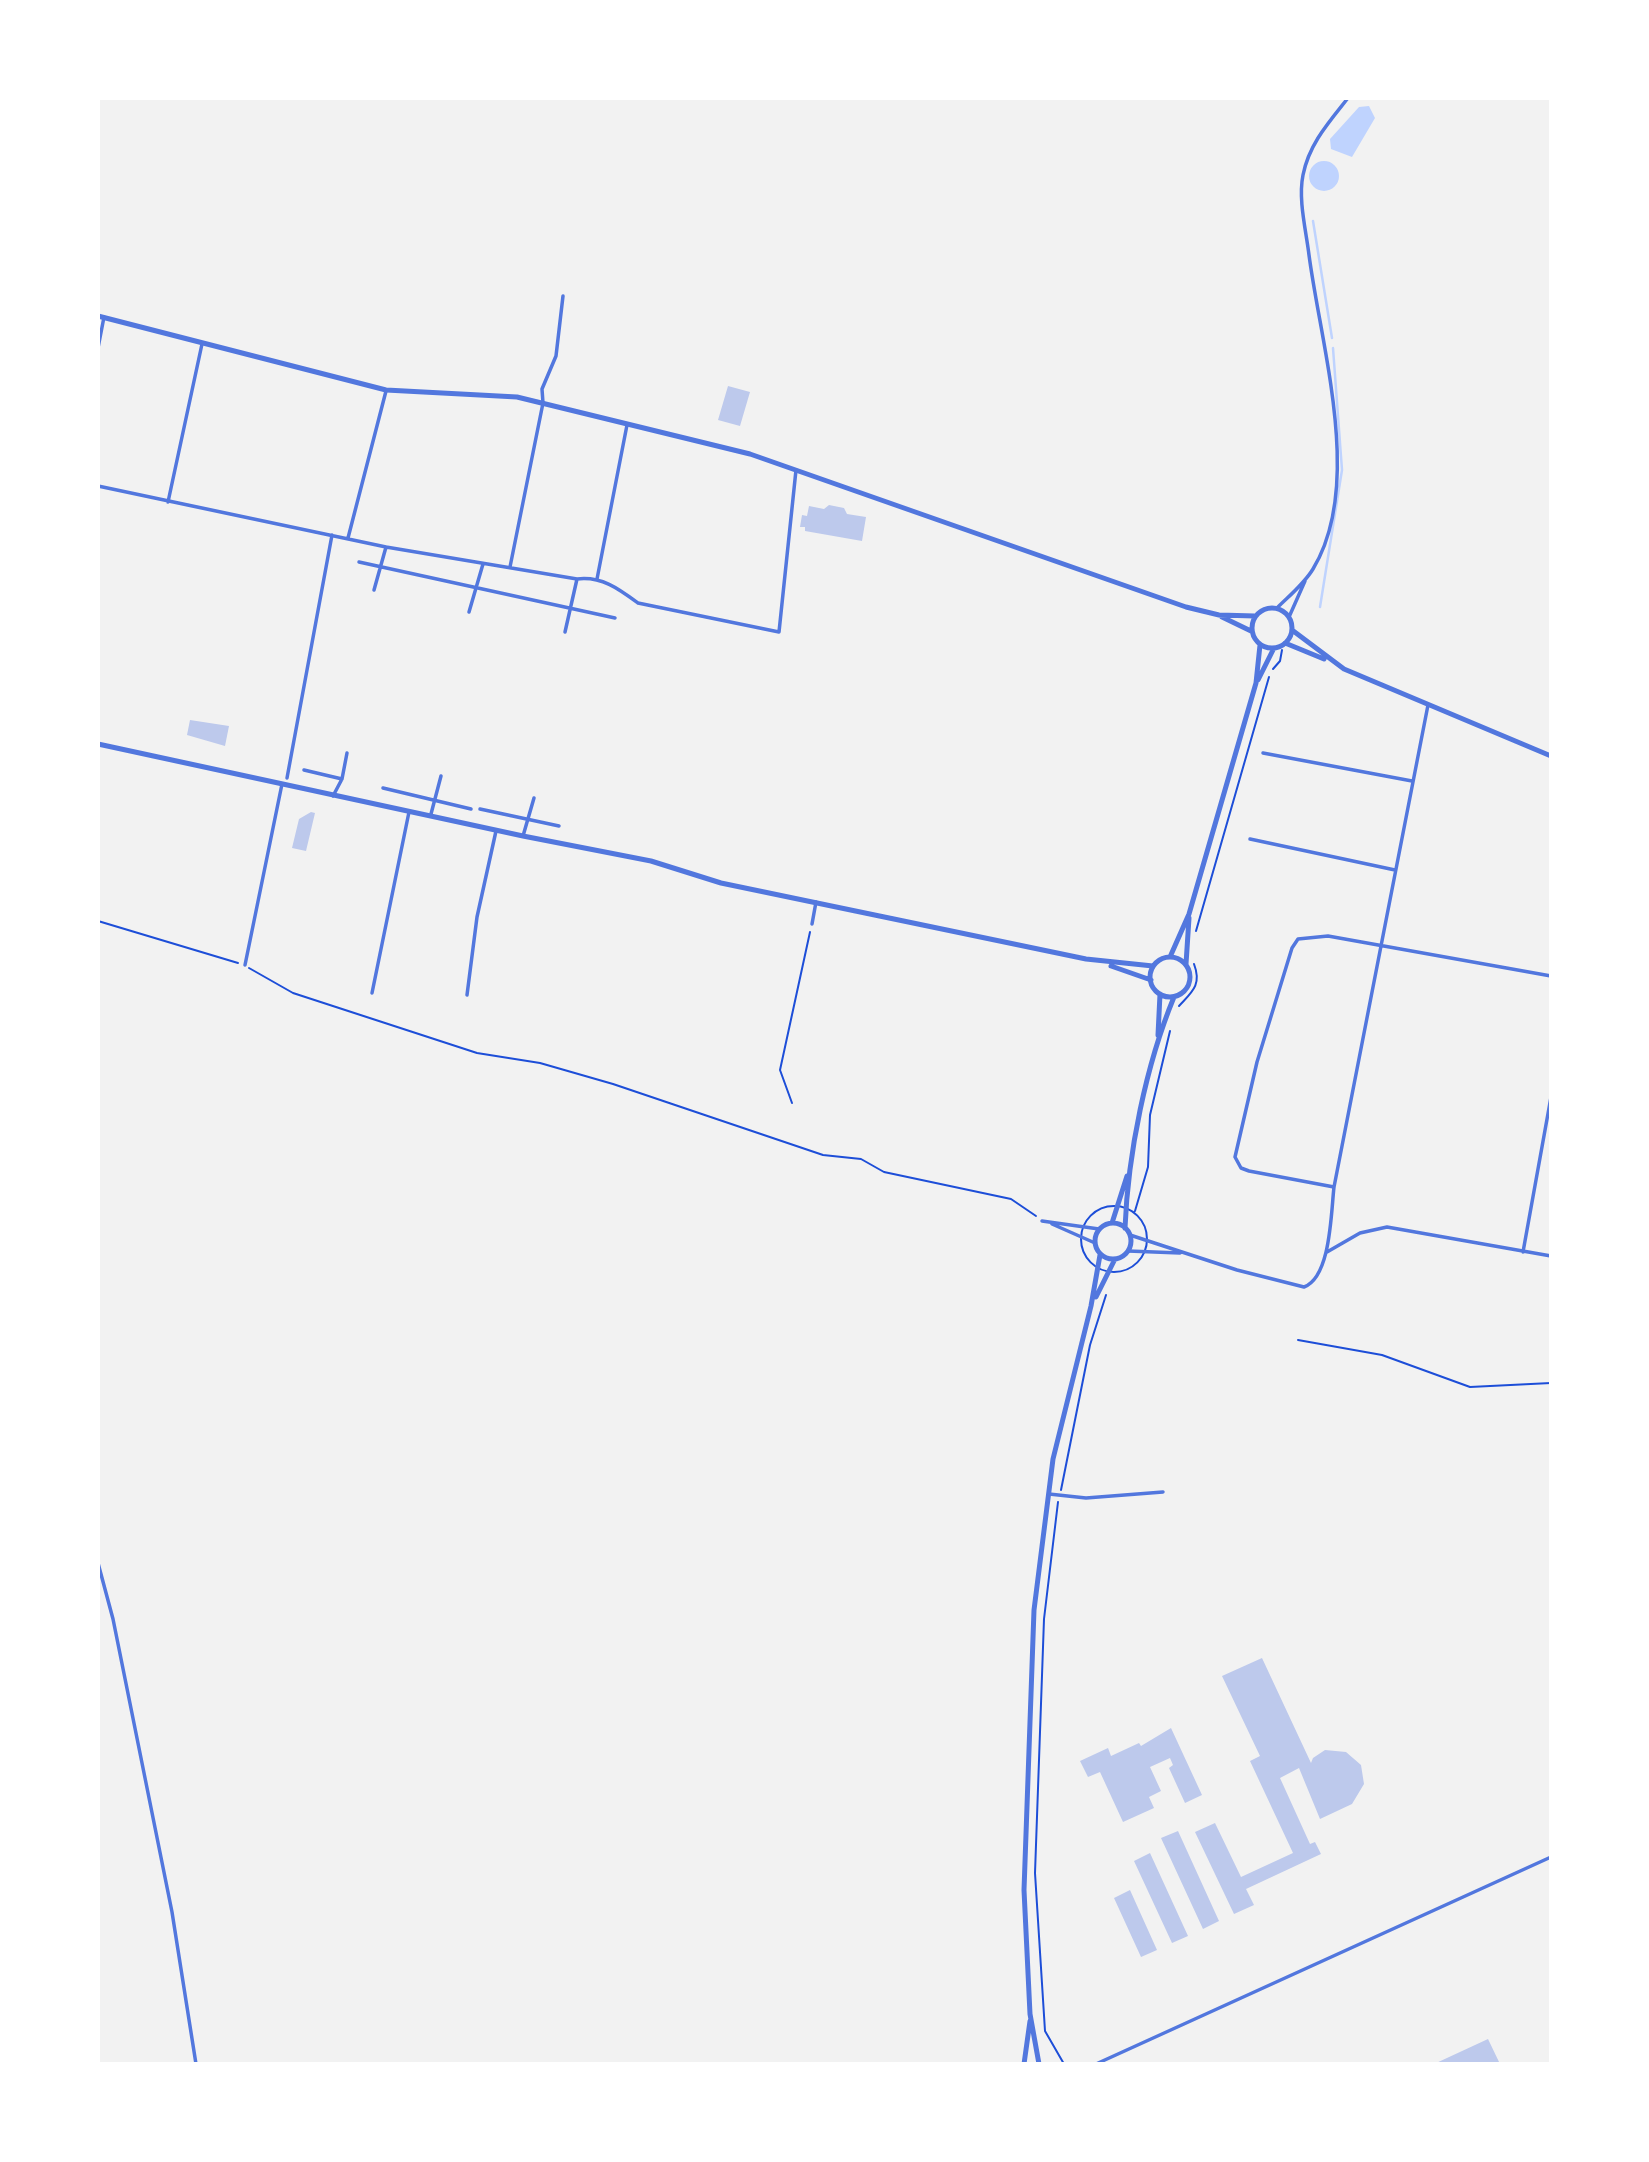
<!DOCTYPE html>
<style>
body{margin:0}
#map{position:relative;width:1649px;height:2162px;overflow:hidden;background:#f2f2f2;font-family:"Roboto Serif",serif}
canvas{display:block}
.frame{position:absolute;inset:0;border:100px solid #fff;pointer-events:none}
</style>
<div id="map">
<canvas width="1649" height="2162"></canvas>
<div class="frame"></div>
</div>
<script>
const c = document.querySelector('canvas').getContext('2d');
c.lineJoin = 'round';
function paint(path, color) { c.fillStyle = color; c.fill(path, 'evenodd'); }
function strokePath(path, color, width, dash) { c.strokeStyle = color; c.lineWidth = width; c.lineCap = dash ? 'butt' : 'round'; c.setLineDash(dash || []); c.stroke(path); }
paint(new Path2D(`
 M 1369,106 L 1375,118 L 1352,157 L 1331,149 L 1330,139 L 1359,107 Z
 M1309 176a15 15 0 1 1 30 0a15 15 0 1 1-30 0Z`), '#bfd3fe');
strokePath(new Path2D(`
 M 1313,221 L 1332,338
 M 1320,607 L 1342,470 L 1333,348`), '#bfd3fe', 2.5);
paint(new Path2D(`
 M 728,386 L 750,392 L 740,426 L 718,420 Z
 M 829,505 L 844,508 L 847,514 L 866,517 L 862,541 L 805,531 L 805,527 L 800,527 L 802,515 L 807,516 L 809,506 L 824,509 Z
 M 190,720 L 229,726 L 225,746 L 187,735 Z
 M 311,812 L 315,813 L 306,851 L 292,848 L 299,819 Z
 M 1262,1658 L 1311,1763 L 1313,1758 L 1325,1750 L 1346,1752 L 1361,1765 L 1364,1784 L 1352,1804 L 1320,1819 L 1299,1768 L 1280,1778 L 1310,1844 L 1315,1842 L 1321,1854 L 1246,1889 L 1254,1905 L 1234,1914 L 1195,1832 L 1215,1823 L 1241,1877 L 1293,1853 L 1250,1761 L 1260,1756 L 1222,1676 Z
 M 1171,1728 L 1202,1795 L 1185,1803 L 1169,1768 L 1173,1765 L 1170,1758 L 1150,1767 L 1161,1791 L 1149,1797 L 1154,1808 L 1123,1822 L 1100,1772 L 1088,1777 L 1080,1761 L 1108,1748 L 1111,1756 L 1139,1743 L 1141,1746 Z
 M 1178,1831 L 1219,1921 L 1203,1929 L 1161,1838 Z
 M 1150,1853 L 1188,1936 L 1172,1943 L 1134,1861 Z
 M 1130,1890 L 1157,1950 L 1141,1957 L 1114,1898 Z
 M 1488,2039 L 1500,2064 L 1434,2064 Z`), '#bdc9ec');
strokePath(new Path2D(`
 M 1273,669 L 1280,661 L 1282,650
 M 98,921 L 238,963
 M 1196,931 L 1269,677
 M 249,968 L 293,993 L 477,1053 L 540,1063 L 613,1084 L 823,1155 L 861,1159 L 884,1172 L 1011,1199 L 1036,1216
 M 1179,1006 C 1192,992 1202,985 1194,964
 M 792,1103 L 780,1070 L 810,932
 M1081 1239a33 33 0 1 1 66 0a33 33 0 1 1-66 0Z
 M 1135,1211 L 1148,1167 L 1150,1115 L 1170,1031
 M 1298,1340 L 1382,1355 L 1470,1387 L 1551,1383
 M 1061,1490 L 1090,1345 L 1106,1295
 M 1058,1502 L 1044,1619 L 1035,1873 L 1045,2031 L 1064,2064`), '#1d4ed8', 2);
strokePath(new Path2D(`
 M 98,348 L 104,317
 M 98,486 L 386,547 L 577,579 C 602,576 619,589 638,603 L 779,632 L 796,470
 M 168,502 L 202,344
 M 348,538 L 386,391
 M 359,562 L 615,618
 M 510,567 L 543,403 L 542,389 L 556,356 L 563,296
 M 597,579 L 627,425
 M 374,590 L 386,547
 M 1277,608 C 1289,596 1304,584 1313,569 C 1364,485 1321,347 1309,255 C 1306,230 1298,200 1303,175 C 1309,144 1329,122 1348,98
 M 469,612 L 483,564
 M 1289,617 L 1305,581
 M 565,632 L 577,579
 M 1263,753 L 1412,781
 M 304,770 L 342,779
 M 287,778 L 332,535
 M 383,788 L 471,809
 M 333,796 L 342,779 L 347,753
 M 480,809 L 559,826
 M 431,814 L 441,776
 M 523,836 L 534,798
 M 1250,839 L 1395,870
 M 812,924 L 816,902
 M 245,965 L 282,784
 M 372,993 L 409,812
 M 467,995 L 477,917 L 496,831
 M 1334,1187 L 1249,1171 L 1241,1168 L 1235,1157 L 1257,1062 L 1292,948 L 1298,939 L 1328,936 L 1551,976
 M 1042,1221 L 1099,1229
 M 1052,1224 L 1095,1243
 M 1130,1235 L 1237,1270 L 1304,1287 C 1331,1277 1331,1212 1334,1187 L 1428,705
 M 1128,1251 L 1180,1253
 M 1327,1252 L 1360,1233 L 1387,1227 L 1551,1256
 M 1523,1252 L 1551,1097
 M 1049,1494 L 1086,1498 L 1163,1492
 M 98,1563 L 113,1619 L 172,1912 L 196,2064
 M 1096,2064 L 1551,1857`), '#5277de', 3.5);
strokePath(new Path2D(`
 M 98,316 L 386,390 L 517,397 L 750,454 L 1186,607 L 1219,615 L 1255,616
 M1252 628a20 20 0 1 1 40 0a20 20 0 1 1-40 0Z
 M 1222,617 L 1251,631
 M 1292,630 L 1344,669 L 1551,756
 M 1285,643 L 1324,659
 M 1258,680 L 1274,648
 M 98,744 L 523,836 L 651,861 L 721,883 L 1086,959 L 1153,966
 M1150 977a20 20 0 1 1 40 0a20 20 0 1 1-40 0Z
 M 1170,957 L 1189,914 L 1256,683 L 1260,645
 M 1186,964 L 1189,918
 M 1111,966 L 1151,980
 M 1158,1035 L 1160,994
 M1095 1241a18 18 0 1 1 36 0a18 18 0 1 1-36 0Z
 M 1112,1223 L 1127,1176
 M 1125,1228 C 1128,1153 1146,1065 1174,997
 M 1096,1297 L 1115,1259
 M 1024,2064 L 1030,2021
 M 1039,2064 L 1030,2014 L 1024,1890 L 1034,1610 L 1053,1459 L 1091,1306 L 1100,1255`), '#5277de', 5);
</script>
